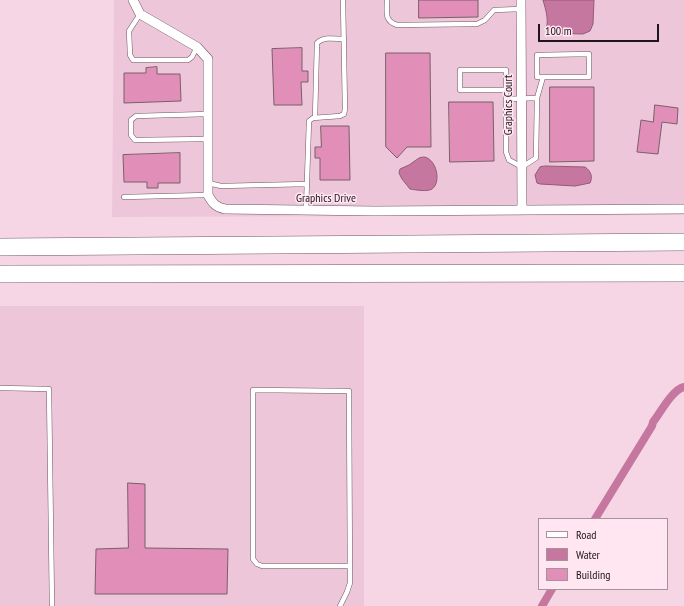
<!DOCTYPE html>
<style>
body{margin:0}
#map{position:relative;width:684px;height:606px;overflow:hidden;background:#f6d6e5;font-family:"PT Sans Narrow",sans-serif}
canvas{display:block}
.legend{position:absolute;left:538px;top:518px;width:130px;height:72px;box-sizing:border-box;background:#ffe6f1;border:1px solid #a6929b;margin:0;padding:5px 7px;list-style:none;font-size:12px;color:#20151b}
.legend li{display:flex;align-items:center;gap:8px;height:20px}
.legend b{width:20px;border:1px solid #a6929b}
.scale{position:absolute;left:538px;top:24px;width:121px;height:18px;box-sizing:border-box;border:2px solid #20151b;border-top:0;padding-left:5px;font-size:12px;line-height:14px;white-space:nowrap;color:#20151b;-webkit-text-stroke:3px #ffe6f1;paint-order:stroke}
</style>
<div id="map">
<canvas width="684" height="606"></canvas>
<ul class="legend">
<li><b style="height:5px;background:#fff"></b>Road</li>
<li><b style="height:11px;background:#c677a0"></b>Water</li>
<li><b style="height:11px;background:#e18fb9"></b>Building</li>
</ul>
<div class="scale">100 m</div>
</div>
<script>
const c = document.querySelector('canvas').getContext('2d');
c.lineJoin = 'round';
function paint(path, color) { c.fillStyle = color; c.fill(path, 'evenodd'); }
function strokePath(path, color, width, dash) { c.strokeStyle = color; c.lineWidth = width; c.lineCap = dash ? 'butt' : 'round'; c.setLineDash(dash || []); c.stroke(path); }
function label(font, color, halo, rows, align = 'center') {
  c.font = font + ' "PT Sans Narrow",sans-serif'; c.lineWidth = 3; c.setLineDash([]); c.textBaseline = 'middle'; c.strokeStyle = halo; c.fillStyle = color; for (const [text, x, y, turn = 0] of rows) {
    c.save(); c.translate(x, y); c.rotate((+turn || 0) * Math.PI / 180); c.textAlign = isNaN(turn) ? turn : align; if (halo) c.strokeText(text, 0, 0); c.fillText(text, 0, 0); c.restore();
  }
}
paint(new Path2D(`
 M 114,0 L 684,0 L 684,215 L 112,217 Z
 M 0,306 L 364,306 L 364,606 L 0,606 Z`), '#edc7d9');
const water = new Path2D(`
 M 543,0 L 594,0 L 593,24 L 590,31 L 583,34 L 548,33 L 546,31 C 549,19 546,11 543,0 Z
 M 424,157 C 436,158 442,182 432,189 C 427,192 416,190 410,189 L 402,179 L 399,173 L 400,169 L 409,165 L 419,158 Z
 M 545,166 L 585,167 C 591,171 593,177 590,183 L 575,186 L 540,184 L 537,183 L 535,175 L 540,167 Z`);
paint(water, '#c677a0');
strokePath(water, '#945a78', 1);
strokePath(new Path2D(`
 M 595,519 L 652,426 L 653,422 C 661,412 672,390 684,387
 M 542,606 L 552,589`), '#c677a0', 8);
const building = new Path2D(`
 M 419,0 L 478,0 L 478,17 L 419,18 Z
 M 302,48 L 302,71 L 308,71 L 308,82 L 301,82 L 302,105 L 274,105 L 272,49 Z
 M 386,53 L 430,53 L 431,147 L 407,147 L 397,158 L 386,147 Z
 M 157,67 L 157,74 L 180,74 L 181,101 L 124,103 L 124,73 L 146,73 L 146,68 Z
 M 550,87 L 594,87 L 594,161 L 550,162 Z
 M 449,102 L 493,102 L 494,161 L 450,162 Z
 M 655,105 L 678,108 L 677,124 L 662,122 L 658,154 L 637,152 L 641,120 L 653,122 Z
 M 321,126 L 349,126 L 350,180 L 320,180 L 320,158 L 315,158 L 315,147 L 321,147 Z
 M 180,153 L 180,183 L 158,183 L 158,188 L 147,188 L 147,182 L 124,182 L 123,155 Z
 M 128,483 L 145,484 L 145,548 L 228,549 L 227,594 L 95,594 L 96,549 L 128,548 Z`);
paint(building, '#e18fb9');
strokePath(building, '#795f6b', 1);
const service = new Path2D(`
 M 387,0 C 387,12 384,21 397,25 L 477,24 L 485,20 L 494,10 L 521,9
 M 140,14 L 129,31 L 130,55 L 133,60 L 188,60 L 192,57 L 197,47
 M 506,90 L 460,90 L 460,70 L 506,70 L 506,99
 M 537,98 L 506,99 L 506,152 L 509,160 L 522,167 L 536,158 L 537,98 L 543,77 L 589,77 L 589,54 L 537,55 L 537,77 L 543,77
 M 208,114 L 136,116 L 131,120 L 131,135 L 135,140 L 208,139
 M 315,118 L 317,43 C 324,36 336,39 344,39
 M 208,183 L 221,186 L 307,184
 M 124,197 L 208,195
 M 306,210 L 309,121 L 313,118 L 340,116 L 344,114 L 345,109 L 343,0
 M 0,388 L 49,389 L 52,606
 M 340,606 L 347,592 L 350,583 L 349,391 L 253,390 L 253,559 L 257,564 L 262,566 L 349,566`);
const minor = new Path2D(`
 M 133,0 L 140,14 L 197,47 L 208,59 L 208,195 C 213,204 216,207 225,209 L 375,211 L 684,209
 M 521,0 L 522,210`);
const motorway = new Path2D(`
 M 0,247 L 684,242
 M 0,274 L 684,273`);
strokePath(service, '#6f5561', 5.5);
strokePath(minor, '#6f5561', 10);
strokePath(motorway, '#6f5561', 18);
strokePath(service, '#fff', 4.5);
strokePath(minor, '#fff', 9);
strokePath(motorway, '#fff', 17);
label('12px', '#20151b', '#ffe6f1', [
 ["Graphics Court",509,105,-90],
 ["Graphics Drive",326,199]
]);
</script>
